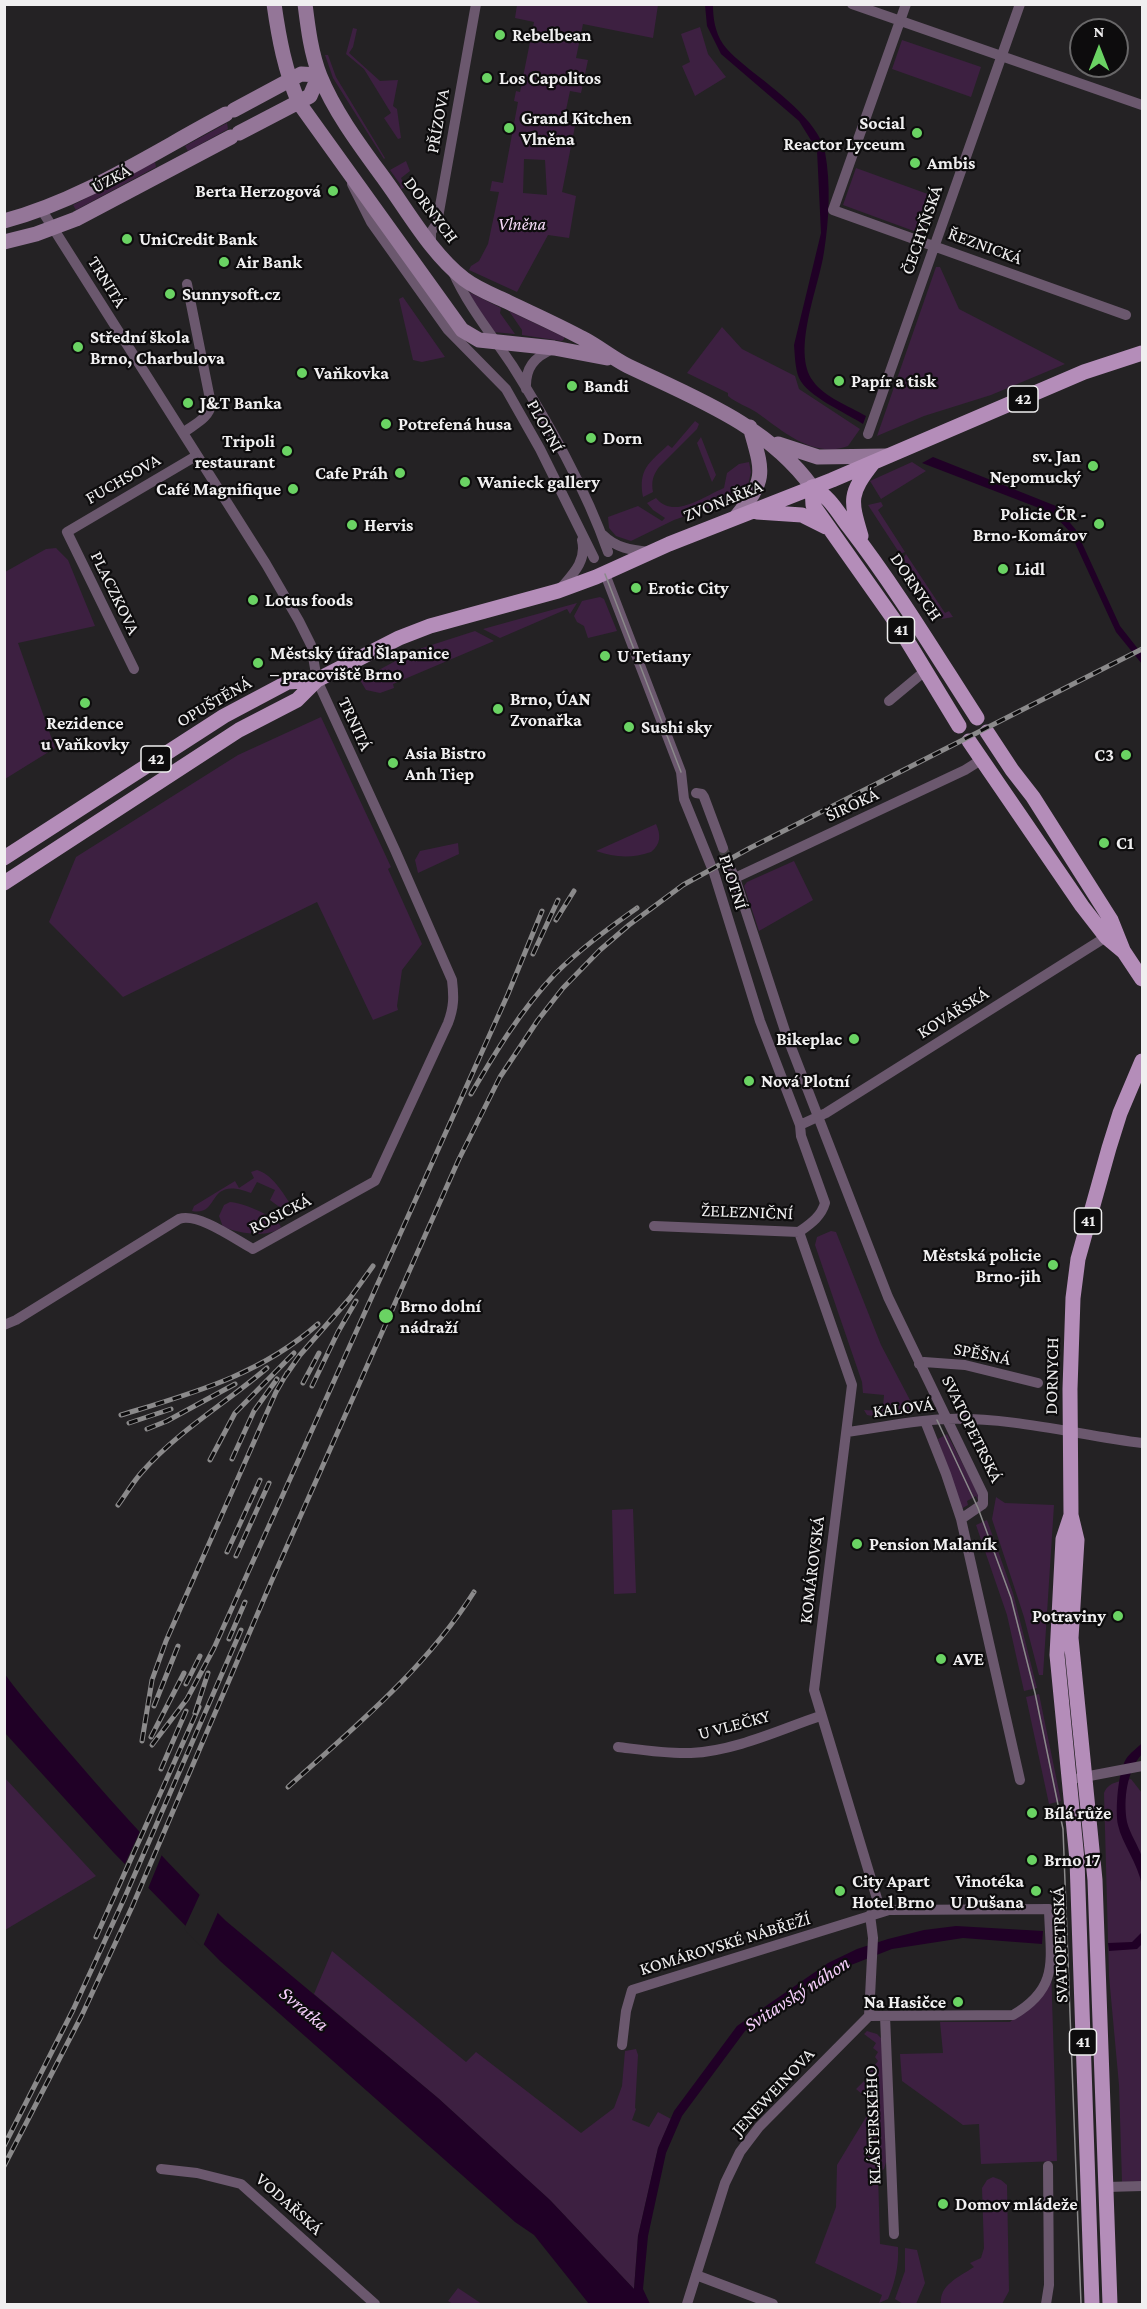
<!DOCTYPE html>
<meta charset="utf-8">
<style>
body{margin:0}
#map{position:relative;width:1147px;height:2309px;overflow:hidden;background:#242224;font-family:"Crimson Pro",serif}
canvas{display:block}
.frame{position:absolute;inset:0;border:6px solid #f0eff0;pointer-events:none}
.north{position:absolute;left:1069px;top:18px;width:60px;height:60px;box-sizing:border-box;background:#0d0c0d;border:2px solid #686768;border-radius:50%;rotate:0deg;font-size:16px;font-weight:700;line-height:24px;text-align:center;color:#f0eff0}
.north::after{content:'';display:block;margin:auto;width:21px;height:27px;background:#6ad363;clip-path:polygon(50% 0,100% 100%,50% 72%,0 100%)}
</style>
<div id="map">
<canvas width="1147" height="2309"></canvas>
<div class="frame"></div>
<div class="north">N</div>
</div>
<script>
const c = document.querySelector('canvas').getContext('2d');
c.lineJoin = 'round';
function paint(path, color) { c.fillStyle = color; c.fill(path, 'evenodd'); }
function strokePath(path, color, width, dash) { c.strokeStyle = color; c.lineWidth = width; c.lineCap = dash ? 'butt' : 'round'; c.setLineDash(dash || []); c.stroke(path); }
function label(font, color, halo, rows, align = 'center') {
  c.font = font + ' "Crimson Pro",serif'; c.lineWidth = 4.5; c.setLineDash([]); c.textBaseline = 'middle'; c.strokeStyle = halo; c.fillStyle = color; for (const [text, x, y, turn = 0] of rows) {
    c.save(); c.translate(x, y); c.rotate((+turn || 0) * Math.PI / 180); c.textAlign = isNaN(turn) ? turn : align; if (halo) c.strokeText(text, 0, 0); c.fillText(text, 0, 0); c.restore();
  }
}
paint(new Path2D(`
 M 517,5 L 658,5 L 653,38 L 583,24 L 576,58 L 588,60 L 581,93 L 570,91 L 563,124 L 575,126 L 562,192 L 576,196 L 569,238 L 548,235 L 517,292 L 469,270 L 471,266 L 479,261 L 488,244 L 499,192 L 490,191 L 492,181 L 503,183 L 518,102 L 514,101 L 516,91 L 520,92 L 534,22 L 515,18 ZM 524,159 L 545,160 L 547,195 L 523,193 Z
 M 700,27 L 708,54 L 726,77 L 695,96 L 682,66 L 690,62 L 681,34 Z
 M 353,28 L 357,29 L 353,47 L 349,53 L 380,81 L 398,80 L 393,106 L 397,109 L 401,138 L 398,139 L 384,118 L 391,113 L 364,69 L 346,54 Z
 M 902,40 L 981,67 L 971,97 L 892,69 Z
 M 325,55 L 328,55 L 336,77 L 385,158 L 384,159 L 333,78 Z
 M 227,123 L 228,129 L 188,151 L 185,146 Z
 M 406,161 L 410,171 L 401,178 L 405,187 L 401,189 L 400,184 L 390,170 Z
 M 155,162 L 156,167 L 76,210 L 73,205 Z
 M 856,168 L 936,197 L 922,234 L 843,205 Z
 M 936,267 L 940,267 L 959,309 L 1065,364 L 991,395 L 924,416 L 877,436 Z
 M 467,291 L 501,308 L 500,313 L 515,334 L 493,332 Z
 M 403,297 L 445,357 L 422,362 L 413,360 L 399,299 Z
 M 509,311 L 564,337 L 564,339 L 562,341 L 522,335 L 522,330 Z
 M 722,327 L 742,349 L 795,376 L 799,389 L 860,429 L 848,446 C 813,459 783,431 756,412 C 747,406 736,403 728,396 L 728,393 L 687,373 Z
 M 695,421 L 699,424 L 697,429 L 659,467 C 653,475 651,482 653,492 L 643,497 C 638,469 649,463 668,445 L 672,448 Z
 M 701,437 L 716,475 L 712,482 L 697,443 Z
 M 749,462 L 751,472 L 748,485 L 737,498 L 674,520 L 631,541 L 616,536 L 609,528 L 608,517 L 638,506 L 662,521 L 665,518 L 653,510 L 647,503 L 656,498 C 674,520 704,496 724,488 L 727,473 L 739,464 Z
 M 912,462 L 926,471 L 881,499 L 870,481 Z
 M 881,502 L 883,506 L 878,510 L 905,552 L 900,554 L 868,505 Z
 M 56,548 L 68,560 L 95,626 L 18,643 L 55,748 L 5,779 L 5,572 L 46,549 Z
 M 906,554 L 945,613 L 949,611 L 953,617 L 942,619 L 938,615 L 903,559 Z
 M 600,597 L 604,599 L 617,631 L 588,638 L 584,626 L 577,622 L 574,616 L 582,601 Z
 M 577,603 L 570,614 L 567,609 L 500,638 L 483,629 Z
 M 475,631 L 494,641 L 393,684 L 394,688 L 380,693 L 366,690 L 360,680 L 416,650 Z
 M 321,717 L 391,867 L 388,869 L 422,944 L 402,970 L 397,1006 L 398,1010 L 373,1020 L 317,902 L 123,997 L 49,922 L 76,857 L 238,755 Z
 M 656,824 C 661,835 661,844 651,852 C 630,859 614,857 596,851 Z
 M 458,843 L 459,854 L 418,873 L 415,860 L 420,851 Z
 M 794,861 L 813,900 L 759,931 L 744,886 L 747,882 Z
 M 257,1170 C 272,1174 283,1193 291,1205 L 290,1209 C 282,1211 276,1204 270,1200 L 275,1190 L 257,1182 L 251,1193 C 205,1175 221,1217 192,1211 L 194,1206 L 235,1181 L 239,1188 L 254,1178 L 251,1172 Z
 M 230,1202 C 241,1202 278,1217 281,1227 C 268,1239 239,1233 223,1227 L 219,1216 L 224,1205 Z
 M 831,1231 L 836,1232 L 881,1345 L 911,1402 L 913,1408 L 910,1411 L 872,1416 L 867,1415 L 864,1410 L 879,1411 L 879,1407 L 883,1407 L 884,1395 L 863,1393 L 862,1382 L 815,1245 L 817,1237 Z
 M 947,1434 L 979,1495 L 978,1500 L 976,1496 L 967,1501 L 968,1505 L 961,1509 L 938,1439 Z
 M 996,1497 L 1005,1503 L 1054,1505 L 1043,1675 L 1039,1675 L 1024,1617 L 992,1519 Z
 M 633,1509 L 636,1593 L 614,1594 L 612,1510 Z
 M 987,1520 L 1013,1593 L 1037,1688 L 1024,1691 L 1007,1615 L 976,1525 Z
 M 1039,1694 L 1061,1801 L 1049,1804 L 1026,1697 Z
 M 4,1777 L 96,1876 L 5,1930 L 4,1930 Z
 M 1131,1779 L 1142,1793 L 1142,2181 L 1122,2182 L 1119,2085 L 1109,1976 L 1104,1793 C 1109,1781 1120,1782 1131,1779 Z
 M 332,1951 L 466,2062 L 476,2052 L 581,2133 L 614,2108 L 622,2086 L 625,2051 L 636,2049 L 638,2055 L 635,2108 L 636,2109 L 632,2120 L 649,2127 L 658,2112 L 671,2119 L 658,2148 L 638,2236 L 634,2289 L 550,2200 L 438,2098 L 314,1994 Z
 M 1051,1966 L 1057,2161 L 981,2164 L 979,2124 L 963,2125 L 902,2081 L 900,2054 L 943,2053 L 940,2022 L 1010,2022 L 1034,1999 Z
 M 867,2031 L 877,2034 L 882,2039 L 886,2162 L 884,2169 L 878,2173 L 880,2244 L 898,2247 C 899,2266 895,2282 888,2299 L 879,2303 L 882,2295 L 815,2263 L 836,2207 L 837,2165 L 874,2104 L 856,2089 L 870,2075 L 869,2073 L 878,2061 L 875,2057 L 878,2052 L 873,2048 L 876,2043 L 864,2034 Z
 M 993,2177 L 1001,2180 L 1007,2185 L 1009,2291 L 1002,2304 L 941,2304 C 939,2285 959,2277 974,2267 L 970,2263 L 981,2258 L 984,2248 L 982,2188 L 987,2180 Z
 M 905,2248 L 917,2250 L 925,2283 L 916,2304 L 903,2304 L 895,2299 L 905,2271 Z
 M 458,2288 L 482,2304 L 453,2304 L 448,2301 Z`), '#3d2041');
paint(new Path2D(`
 M 705,5 L 713,5 C 713,18 715,32 723,44 C 729,53 740,61 749,69 C 773,88 819,121 825,152 C 831,184 829,221 824,252 C 819,287 791,351 813,381 C 824,397 849,406 866,416 L 863,424 C 846,413 807,396 799,378 C 795,368 795,356 794,345 L 821,233 L 817,150 L 799,121 L 721,54 L 707,26 Z
 M 933,457 L 1056,506 L 1076,530 L 1120,626 L 1142,654 L 1142,664 L 1116,632 L 1070,532 L 1052,513 L 922,463 Z
 M 4,1673 C 26,1703 51,1731 75,1759 C 123,1815 173,1869 226,1921 L 438,2098 L 550,2200 L 634,2289 L 638,2236 L 658,2148 L 674,2111 L 737,2026 L 828,1963 L 857,1949 L 888,1939 L 924,1930 L 956,1926 L 1043,1931 L 1042,1944 L 963,1938 L 892,1949 L 833,1972 L 745,2031 L 682,2116 L 666,2153 L 648,2236 L 643,2289 L 650,2304 L 589,2304 L 534,2235 L 515,2222 L 220,1961 L 114,1853 L 5,1733 Z
 M 1142,1743 L 1142,1754 C 1127,1771 1123,1799 1127,1822 C 1130,1834 1138,1845 1142,1857 C 1144,1866 1142,1877 1142,1886 C 1138,1863 1122,1844 1118,1825 C 1115,1810 1118,1772 1126,1759 C 1130,1753 1137,1748 1142,1743 Z
 M 1142,1932 L 1142,1944 L 1137,1949 L 1109,1951 L 1108,1943 L 1132,1942 Z`), '#200026');
paint(new Path2D(`
 M 141,1829 L 163,1852 L 147,1891 L 124,1866 Z
 M 201,1892 L 219,1910 L 202,1948 L 184,1929 Z`), '#242224');
strokePath(new Path2D(`
 M 723,848 L 729,866`), '#434143', 10, [10, 5]);
strokePath(new Path2D(`
 M 852,4 L 1142,105
 M 906,4 L 833,210 L 1126,315
 M 352,184 L 371,222 L 448,330 L 506,389 L 540,449 L 594,558
 M 431,243 L 431,232 L 437,223 L 476,4
 M 453,272 C 468,306 492,335 512,365 C 549,424 585,487 608,552
 M 526,389 C 525,368 534,357 553,349
 M 183,433 C 193,425 210,418 211,404 L 187,284
 M 868,434 L 1020,4
 M 603,535 C 616,548 631,550 649,552
 M 605,574 L 681,772 L 684,799 L 714,873 L 760,1021 L 800,1125 L 801,1136 L 825,1203 C 821,1217 810,1224 799,1232 L 654,1226
 M 560,589 C 573,574 587,561 582,540
 M 134,669 L 67,532 L 196,456
 M 889,701 L 925,671
 M 696,793 L 702,794 L 704,797 L 723,848
 M 729,866 L 735,878 L 786,1034 L 888,1297 L 983,1494 L 983,1504 L 961,1519
 M 735,878 L 965,770 L 981,760
 M 800,1125 L 826,1113 L 1106,937
 M 799,1232 L 852,1385 L 814,1690 L 881,1912
 M 4,1325 L 16,1320 L 179,1219 C 198,1212 236,1240 253,1249 L 375,1181 L 448,1023 C 454,1007 454,997 452,980 L 395,850 L 317,680 L 311,645 L 299,621 L 266,564 L 41,209
 M 919,1364 L 924,1362 L 965,1365 L 1038,1383
 M 925,1421 L 946,1474 L 961,1519 L 1020,1780
 M 847,1432 C 880,1428 913,1420 947,1419 C 1013,1417 1078,1435 1142,1443
 M 618,1747 C 642,1750 667,1754 691,1753 C 735,1751 779,1730 820,1716
 M 1079,1778 L 1142,1766
 M 885,2016 L 894,2234
 M 622,2045 L 626,2011 L 632,1990 L 889,1910 L 1049,1909 C 1050,1958 1061,1987 1013,2015 L 869,2016
 M 161,2169 L 197,2173 L 241,2184 L 375,2304
 M 1107,2187 L 1142,2186
 M 696,2275 L 773,2304
 M 687,2304 L 725,2183 L 740,2152 L 759,2127 L 869,2016 L 873,1938 L 870,1915
 M 1046,2304 L 1049,2285 L 1048,2166`), '#6b586e', 10);
strokePath(new Path2D(`
 M 274,4 C 279,39 285,71 299,103 L 462,330 L 479,340 L 554,348 L 607,358
 M 305,4 C 308,28 311,53 320,76 C 335,113 361,147 385,180 C 409,213 431,253 464,279 C 477,289 493,295 508,302 C 533,314 558,325 582,338 C 598,346 612,358 628,366 C 695,398 767,425 812,487
 M 234,110 L 301,74 L 319,75
 M 239,133 L 310,96 L 319,75
 M 4,221 C 83,200 154,152 226,114
 M 4,242 L 36,234 L 76,219 L 231,137
 M 778,444 L 818,457 L 886,456
 M 737,516 C 767,478 763,473 750,427`), '#947698', 15);
strokePath(new Path2D(`
 M 812,487 C 831,498 836,510 849,527 C 896,588 935,653 977,718
 M 812,487 L 813,505 L 897,624 L 959,726
 M 757,512 L 802,515 L 826,527
 M 861,536 C 850,499 849,494 873,463
 M 987,732 L 1012,770 L 1033,797 L 1111,920 L 1123,950
 M 969,741 L 1082,906 L 1106,937 L 1124,952 L 1142,979
 M 4,858 L 224,716 L 288,682 L 317,680
 M 4,883 L 239,730 L 297,700 L 317,680 L 399,638 L 430,626 L 558,591 L 596,577 L 669,544 L 832,480 L 1084,372 L 1142,353
 M 1071,1515 L 1063,1539 L 1057,1655 L 1077,1860 L 1092,2304
 M 1110,2304 L 1095,1880 L 1071,1638 L 1077,1540 L 1071,1515 L 1070,1389 L 1073,1298 L 1078,1259 L 1109,1148 L 1120,1113 L 1142,1061`), '#b48db9', 15);
strokePath(new Path2D(`
 M 605,574 L 681,772
 M 937,1420 L 978,1508 L 1011,1598 L 1035,1693 L 1063,1829 L 1081,2304`), '#8b8a8b', 1.5);
const rail = new Path2D(`
 M 556,920 L 574,891
 M 533,954 L 558,900
 M 471,1094 C 496,1051 521,1010 555,974 C 580,949 609,928 637,908
 M 284,1378 L 300,1355 L 350,1298 L 373,1266
 M 303,1383 L 319,1353
 M 312,1386 L 338,1332 L 356,1301
 M 121,1415 C 193,1393 260,1375 318,1324
 M 129,1423 L 171,1409
 M 147,1429 L 167,1421 L 235,1384
 M 232,1459 L 254,1411 L 277,1379
 M 210,1460 L 235,1413 L 294,1353
 M 118,1505 C 126,1494 133,1482 142,1472 C 178,1431 226,1403 267,1368
 M 227,1552 L 260,1480
 M 236,1556 L 269,1483
 M 229,1639 L 245,1602
 M 186,1684 L 200,1656
 M 154,1706 L 178,1646
 M 195,1713 L 208,1673
 M 151,1737 L 184,1673
 M 142,1741 L 152,1680 L 166,1641 L 276,1392 L 287,1373
 M 152,1745 L 187,1699 L 214,1648 L 508,994 L 542,911
 M 161,1769 L 186,1711
 M 288,1787 C 355,1727 426,1668 474,1592
 M 96,1937 L 199,1707
 M 4,2146 L 73,2010 L 124,1899 L 241,1630
 M 4,2166 L 82,2015 L 132,1907 L 272,1580 L 459,1159 L 500,1077 L 538,1020 L 563,988 L 600,950 L 629,925 L 683,885 L 750,848 L 1142,649`);
strokePath(rail, '#8b8a8b', 5);
strokePath(rail, '#0d0c0d', 3, [9]);
for (const [x, y, r, color] of [
 [500,35,6,"#6ad363"],
 [487,78,6,"#6ad363"],
 [509,128,6,"#6ad363"],
 [917,133,6,"#6ad363"],
 [915,163,6,"#6ad363"],
 [333,191,6,"#6ad363"],
 [127,239,6,"#6ad363"],
 [224,262,6,"#6ad363"],
 [170,294,6,"#6ad363"],
 [78,347,6,"#6ad363"],
 [302,373,6,"#6ad363"],
 [839,381,6,"#6ad363"],
 [572,386,6,"#6ad363"],
 [188,403,6,"#6ad363"],
 [386,424,6,"#6ad363"],
 [591,438,6,"#6ad363"],
 [287,451,6,"#6ad363"],
 [1093,466,6,"#6ad363"],
 [400,473,6,"#6ad363"],
 [465,482,6,"#6ad363"],
 [293,489,6,"#6ad363"],
 [1099,524,6,"#6ad363"],
 [352,525,6,"#6ad363"],
 [1003,569,6,"#6ad363"],
 [636,588,6,"#6ad363"],
 [253,600,6,"#6ad363"],
 [605,656,6,"#6ad363"],
 [258,663,6,"#6ad363"],
 [85,703,6,"#6ad363"],
 [498,709,6,"#6ad363"],
 [629,727,6,"#6ad363"],
 [1126,755,6,"#6ad363"],
 [393,763,6,"#6ad363"],
 [1104,843,6,"#6ad363"],
 [854,1039,6,"#6ad363"],
 [749,1081,6,"#6ad363"],
 [1053,1265,6,"#6ad363"],
 [386,1316,8,"#6ad363"],
 [857,1544,6,"#6ad363"],
 [1118,1616,6,"#6ad363"],
 [941,1659,6,"#6ad363"],
 [1032,1813,6,"#6ad363"],
 [1032,1860,6,"#6ad363"],
 [840,1891,6,"#6ad363"],
 [1036,1891,6,"#6ad363"],
 [958,2002,6,"#6ad363"],
 [943,2204,6,"#6ad363"]
]) { const dot = new Path2D(); dot.arc(x, y, r, 0, 2 * Math.PI); c.fillStyle = color; c.fill(dot); strokePath(dot, '#0d0c0d', 2); }
for (const [x, y, w] of [
 [1023,399,30],
 [901,630,27],
 [156,759,30],
 [1088,1221,27],
 [1083,2042,27]
]) { const box = new Path2D(); box.roundRect(x - w / 2, y - 13, w, 26, 4.5); c.fillStyle = '#0d0c0d'; c.fill(box); strokePath(box, '#f0eff0', 1.5); }
label('bold 16px', '#f0eff0', null, [
 ["42",1023,399],
 ["41",901,630],
 ["42",156,759],
 ["41",1088,1221],
 ["41",1083,2042]
]);
label('bold 18px', '#f0eff0', '#0d0c0d', [
 ["Rebelbean",512,35],
 ["Los Capolitos",499,78],
 ["Grand Kitchen",521,118],
 ["Vlněna",521,139],
 ["Social",905,123,"right"],
 ["Reactor Lyceum",905,144,"right"],
 ["Ambis",927,163],
 ["Berta Herzogová",321,191,"right"],
 ["UniCredit Bank",139,239],
 ["Air Bank",236,262],
 ["Sunnysoft.cz",182,294],
 ["Střední škola",90,337],
 ["Brno, Charbulova",90,358],
 ["Vaňkovka",314,373],
 ["Papír a tisk",851,381],
 ["Bandi",584,386],
 ["J&T Banka",200,403],
 ["Potrefená husa",398,424],
 ["Dorn",603,438],
 ["Tripoli",275,441,"right"],
 ["restaurant",275,462,"right"],
 ["sv. Jan",1081,456,"right"],
 ["Nepomucký",1081,477,"right"],
 ["Cafe Práh",388,473,"right"],
 ["Wanieck gallery",477,482],
 ["Café Magnifique",281,489,"right"],
 ["Policie ČR -",1087,514,"right"],
 ["Brno-Komárov",1087,535,"right"],
 ["Hervis",364,525],
 ["Lidl",1015,569],
 ["Erotic City",648,588],
 ["Lotus foods",265,600],
 ["Městský úřad Šlapanice",270,653],
 ["– pracoviště Brno",270,674],
 ["U Tetiany",617,656],
 ["Brno, ÚAN",510,699],
 ["Zvonařka",510,720],
 ["Rezidence",85,723,"center"],
 ["u Vaňkovky",85,744,"center"],
 ["Sushi sky",641,727],
 ["Asia Bistro",405,753],
 ["Anh Tiep",405,774],
 ["C3",1114,755,"right"],
 ["C1",1116,843],
 ["Bikeplac",842,1039,"right"],
 ["Nová Plotní",761,1081],
 ["Městská policie",1041,1255,"right"],
 ["Brno-jih",1041,1276,"right"],
 ["Brno dolní",400,1306],
 ["nádraží",400,1327],
 ["Pension Malaník",869,1544],
 ["Potraviny",1106,1616,"right"],
 ["AVE",953,1659],
 ["Bílá růže",1044,1813],
 ["Brno 17",1044,1860],
 ["City Apart",852,1881],
 ["Hotel Brno",852,1902],
 ["Vinotéka",1024,1881,"right"],
 ["U Dušana",1024,1902,"right"],
 ["Na Hasičce",946,2002,"right"],
 ["Domov mládeže",955,2204]
], 'left');
label('18px', '#f0eff0', '#0d0c0d', [
 ["PŘÍZOVA",438,121,-80],
 ["ÚZKÁ",111,179,-28],
 ["DORNYCH",431,210,53],
 ["ČECHYŇSKÁ",922,230,-71],
 ["ŘEZNICKÁ",985,246,20],
 ["TRNITÁ",107,282,58],
 ["PLOTNÍ",545,426,61],
 ["FUCHSOVA",123,479,-30],
 ["ZVONAŘKA",723,501,-22],
 ["DORNYCH",916,587,56],
 ["PLACZKOVA",115,593,64],
 ["OPUŠTĚNÁ",214,702,-30],
 ["TRNITÁ",355,724,65],
 ["ŠIROKÁ",852,805,-25],
 ["PLOTNÍ",733,882,72],
 ["KOVÁŘSKÁ",953,1013,-32],
 ["ŽELEZNIČNÍ",747,1212,2],
 ["ROSICKÁ",280,1214,-27],
 ["SPĚŠNÁ",982,1354,11],
 ["DORNYCH",1052,1376,-89],
 ["KALOVÁ",903,1408,-7],
 ["SVATOPETRSKÁ",972,1429,64],
 ["KOMÁROVSKÁ",812,1570,-83],
 ["U VLEČKY",734,1725,-15],
 ["KOMÁROVSKÉ NÁBŘEŽÍ",725,1944,-17],
 ["SVATOPETRSKÁ",1060,1945,-92],
 ["JENEWEINOVA",773,2092,-47],
 ["KLÁŠTERSKÉHO",873,2125,-92],
 ["VODAŘSKÁ",289,2204,42]
]);
label('italic 18px', '#f4d9f7', '#0d0c0d', [
 ["Vlněna",522,224]
]);
label('italic 20px', '#f6cffb', '#0d0c0d', [
 ["Svitavský náhon",797,1994,-33],
 ["Svratka",304,2009,40]
]);
</script>
